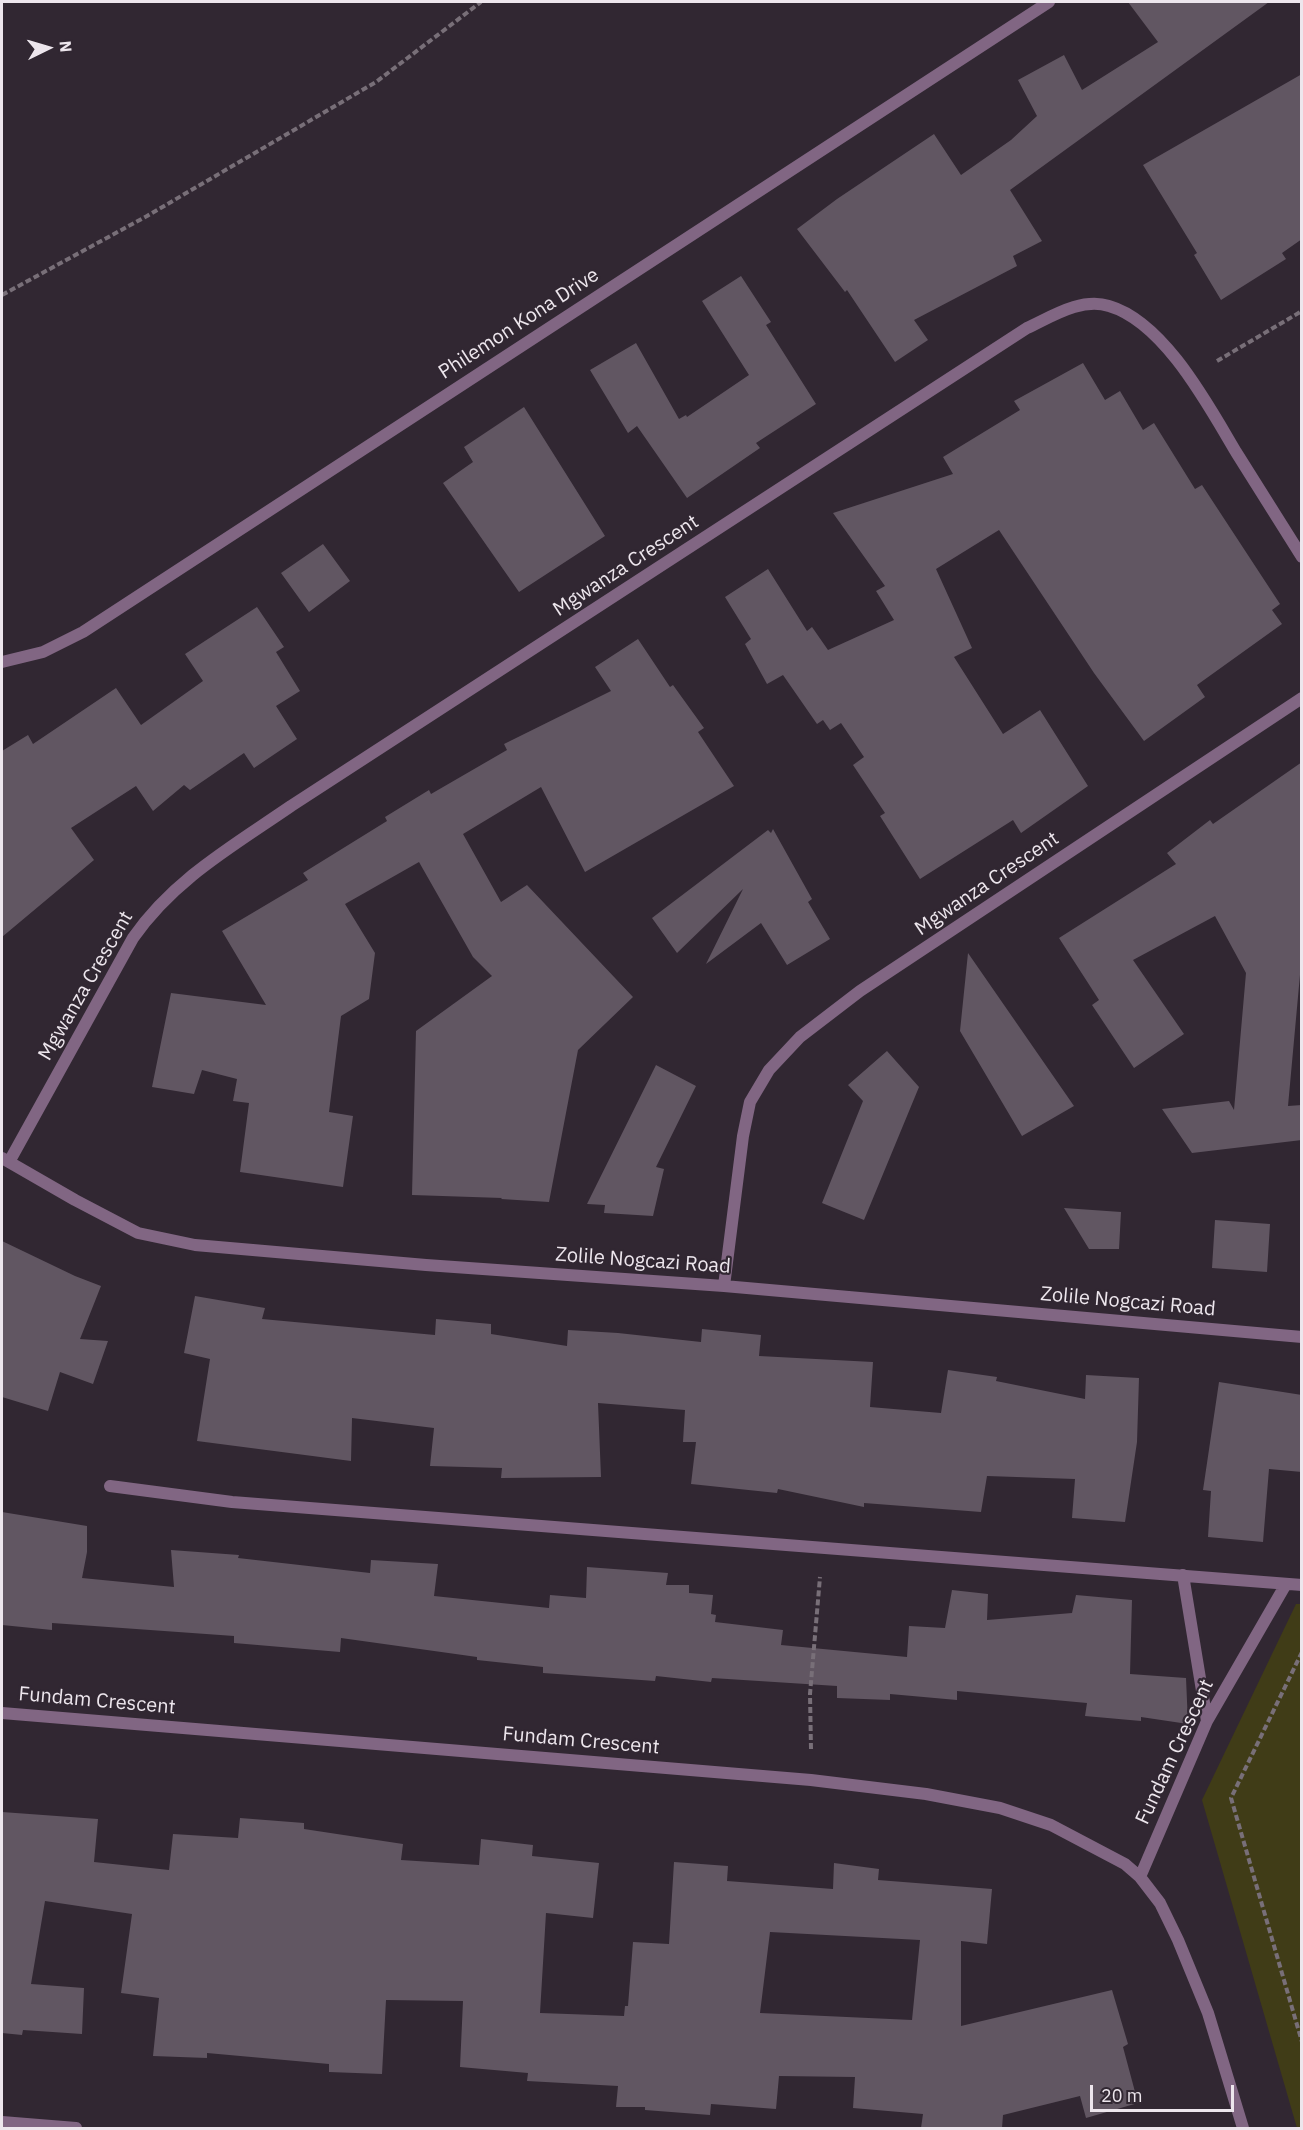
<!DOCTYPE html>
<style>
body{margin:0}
#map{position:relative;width:1303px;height:2130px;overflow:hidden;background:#312732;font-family:"IBM Plex Sans",sans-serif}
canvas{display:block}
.frame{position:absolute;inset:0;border:3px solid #ede6ed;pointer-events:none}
.north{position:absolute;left:18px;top:18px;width:60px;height:60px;-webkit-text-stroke:4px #312732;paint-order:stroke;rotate:85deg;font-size:16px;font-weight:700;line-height:24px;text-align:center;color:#ede6ed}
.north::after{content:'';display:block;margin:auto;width:21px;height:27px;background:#ede6ed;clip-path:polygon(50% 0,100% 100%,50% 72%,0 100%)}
.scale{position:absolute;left:1090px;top:2085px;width:144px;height:27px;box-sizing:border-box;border:3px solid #ede6ed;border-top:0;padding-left:8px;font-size:18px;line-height:21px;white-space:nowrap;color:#ede6ed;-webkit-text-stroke:4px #312732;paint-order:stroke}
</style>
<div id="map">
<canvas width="1303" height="2130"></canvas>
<div class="frame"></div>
<div class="north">N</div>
<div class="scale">20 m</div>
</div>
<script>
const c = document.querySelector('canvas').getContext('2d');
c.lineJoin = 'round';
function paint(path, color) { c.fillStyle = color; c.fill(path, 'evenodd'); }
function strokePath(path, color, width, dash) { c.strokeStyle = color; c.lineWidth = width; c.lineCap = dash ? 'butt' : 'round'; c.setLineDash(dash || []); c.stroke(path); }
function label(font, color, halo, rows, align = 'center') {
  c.font = font + ' "IBM Plex Sans",sans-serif'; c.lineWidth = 4.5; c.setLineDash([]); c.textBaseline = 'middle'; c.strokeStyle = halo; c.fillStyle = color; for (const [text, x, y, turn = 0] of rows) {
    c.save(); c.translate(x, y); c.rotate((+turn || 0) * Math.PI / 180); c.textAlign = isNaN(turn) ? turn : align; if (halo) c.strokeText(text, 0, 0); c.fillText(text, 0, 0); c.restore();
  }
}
paint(new Path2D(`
 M 1296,1604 L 1302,1604 L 1301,2128 L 1297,2128 L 1202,1800 Z`), '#403c17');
paint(new Path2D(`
 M 1128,2 L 1269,2 L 1010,190 L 1042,241 L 1013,256 L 1017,266 L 914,320 L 928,340 L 895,362 L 847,290 L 845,292 L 797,229 L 837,199 L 934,134 L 961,175 L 1011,140 L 1037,116 L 1018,80 L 1064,55 L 1082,90 L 1158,42 Z
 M 1302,74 L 1302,239 L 1282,253 L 1286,259 L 1221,300 L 1194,255 L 1197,253 L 1143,165 Z
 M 741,276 L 771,322 L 766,325 L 816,404 L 756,443 L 760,448 L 687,498 L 637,426 L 628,433 L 590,370 L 636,343 L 679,419 L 686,415 L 687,417 L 749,375 L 702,301 Z
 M 1083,363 L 1105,400 L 1120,391 L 1143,430 L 1154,423 L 1195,489 L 1202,485 L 1280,604 L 1272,610 L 1282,624 L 1197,685 L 1205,697 L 1144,741 L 1094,673 L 999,530 L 936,569 L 972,648 L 954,657 L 1003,734 L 1040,710 L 1088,786 L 1021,833 L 1013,820 L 920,879 L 880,816 L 885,813 L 853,765 L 864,757 L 841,723 L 830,730 L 823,720 L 817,724 L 783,675 L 767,684 L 745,644 L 751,639 L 725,597 L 768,569 L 807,631 L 812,627 L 828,650 L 894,620 L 876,591 L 885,586 L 833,513 L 953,474 L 943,457 L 1020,410 L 1014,401 Z
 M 524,407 L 605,536 L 519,592 L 443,483 L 473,462 L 464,447 Z
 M 323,544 L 350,581 L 309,612 L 281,573 Z
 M 257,607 L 284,647 L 276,652 L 300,691 L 276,706 L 297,739 L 254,768 L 244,753 L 190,790 L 184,785 L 153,811 L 136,786 L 71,828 L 94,860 L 2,937 L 2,751 L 28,735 L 33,744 L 116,688 L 141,725 L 203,681 L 185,654 Z
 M 638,639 L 670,687 L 673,685 L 704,728 L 698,732 L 734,786 L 585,872 L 541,787 L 463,834 L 501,902 L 527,885 L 633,997 L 578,1050 L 549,1202 L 501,1199 L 502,1198 L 412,1195 L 416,1031 L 492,976 L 473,957 L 419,862 L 345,904 L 375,953 L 369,999 L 341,1016 L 329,1112 L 353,1116 L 343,1187 L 240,1172 L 249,1103 L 233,1101 L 237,1079 L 202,1070 L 194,1094 L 152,1087 L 171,993 L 266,1005 L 222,931 L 308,880 L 303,873 L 387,821 L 385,817 L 429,790 L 431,794 L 507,750 L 504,744 L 611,691 L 595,667 Z
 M 1302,762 L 1302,953 L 1288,1106 L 1302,1105 L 1302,1140 L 1192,1153 L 1162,1109 L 1229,1101 L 1234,1110 L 1246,973 L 1215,916 L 1133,960 L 1184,1034 L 1134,1068 L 1092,1005 L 1099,1000 L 1059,938 L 1176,864 L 1167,853 L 1210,820 L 1213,824 Z
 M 773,829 L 812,899 L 808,902 L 830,939 L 787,965 L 761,923 L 706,964 L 743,889 L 677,953 L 652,918 L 768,830 L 771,833 Z
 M 968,953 L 1074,1106 L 1022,1136 L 960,1031 Z
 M 887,1051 L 919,1087 L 864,1220 L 822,1203 L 863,1101 L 848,1085 Z
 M 656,1065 L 696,1086 L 656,1167 L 664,1169 L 653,1216 L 604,1213 L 605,1205 L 587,1204 Z
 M 1064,1208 L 1121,1212 L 1119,1249 L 1089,1249 Z
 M 1215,1220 L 1270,1224 L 1267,1272 L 1212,1268 Z
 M 2,1241 L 75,1276 L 101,1286 L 80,1339 L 108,1341 L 93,1384 L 60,1372 L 48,1411 L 2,1397 Z
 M 195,1296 L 265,1308 L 262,1319 L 435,1335 L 436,1319 L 491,1324 L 491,1334 L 567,1346 L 568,1330 L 618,1333 L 701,1342 L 702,1329 L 761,1335 L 759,1356 L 873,1362 L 870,1407 L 941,1413 L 948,1370 L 997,1377 L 996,1381 L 1085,1399 L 1086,1375 L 1139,1378 L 1137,1442 L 1125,1522 L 1072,1518 L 1075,1479 L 987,1476 L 981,1512 L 864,1503 L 864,1507 L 778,1489 L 777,1493 L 691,1484 L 696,1442 L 683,1442 L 685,1410 L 598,1403 L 601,1477 L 501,1478 L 502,1468 L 430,1466 L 434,1428 L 352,1418 L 351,1461 L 197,1441 L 210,1359 L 184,1353 Z
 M 1219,1382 L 1302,1395 L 1302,1472 L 1269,1469 L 1263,1542 L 1208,1537 L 1211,1491 L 1203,1490 Z
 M 2,1512 L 87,1526 L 87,1552 L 82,1578 L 174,1587 L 171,1550 L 239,1555 L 238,1558 L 370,1573 L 371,1560 L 438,1564 L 434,1596 L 549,1608 L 550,1595 L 586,1598 L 587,1567 L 668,1573 L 666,1585 L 689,1585 L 689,1593 L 713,1595 L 711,1614 L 716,1615 L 715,1622 L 783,1630 L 781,1645 L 907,1657 L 909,1626 L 945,1628 L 952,1590 L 988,1594 L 987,1620 L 1072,1613 L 1076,1595 L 1132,1600 L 1130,1674 L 1186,1678 L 1188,1724 L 1141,1717 L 1141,1721 L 1085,1716 L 1087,1703 L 957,1691 L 957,1700 L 890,1694 L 890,1700 L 837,1698 L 837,1686 L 712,1678 L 711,1682 L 656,1676 L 655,1681 L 543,1673 L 543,1667 L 477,1660 L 477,1657 L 341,1638 L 340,1652 L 234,1643 L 234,1636 L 52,1623 L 52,1630 L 2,1625 Z
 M 2,1812 L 98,1819 L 94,1862 L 169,1870 L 173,1834 L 238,1838 L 240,1818 L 304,1823 L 304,1829 L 403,1844 L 401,1860 L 479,1865 L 481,1839 L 533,1845 L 532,1856 L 599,1863 L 593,1918 L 546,1913 L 540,2013 L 624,2016 L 625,2006 L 628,2006 L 633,1942 L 669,1944 L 674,1862 L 728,1866 L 727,1881 L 833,1889 L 834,1863 L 879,1869 L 878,1880 L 992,1889 L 987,1944 L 961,1941 L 961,2026 L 1112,1990 L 1128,2044 L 1123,2047 L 1138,2103 L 1086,2118 L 1080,2096 L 1003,2115 L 1002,2128 L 921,2128 L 923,2114 L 853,2108 L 855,2077 L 779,2076 L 776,2109 L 711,2104 L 710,2115 L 645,2110 L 645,2107 L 616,2107 L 618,2086 L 527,2081 L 528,2073 L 460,2067 L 463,2001 L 386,2000 L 382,2074 L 329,2072 L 329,2064 L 207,2053 L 207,2058 L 153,2056 L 159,1998 L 121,1993 L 132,1914 L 45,1901 L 31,1984 L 84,1988 L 82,2034 L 23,2030 L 22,2035 L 2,2033 ZM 770,1932 L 920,1940 L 912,2020 L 760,2013 Z`), '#615662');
strokePath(new Path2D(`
 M 2,295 L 147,216 L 376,82 L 481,2
 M 1217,361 L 1302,311
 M 1302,1652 L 1231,1798 L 1302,2042
 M 811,1749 L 810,1694 L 820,1577`), '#786f78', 4, [6, 3]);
strokePath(new Path2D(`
 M 2,662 L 43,652 L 83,632 L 1049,2
 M 2,1158 L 75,1200 L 138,1233 L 195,1245 L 426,1265 L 724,1286 L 1302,1337
 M 9,1162 L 133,938 C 174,879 233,846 291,806 L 1027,328 C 1051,317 1081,297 1109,306 C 1164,322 1208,405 1236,452 C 1258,487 1280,522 1302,557
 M 724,1286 L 743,1136 L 750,1102 L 769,1070 L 800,1037 L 860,991 L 1302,698
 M 110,1486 L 232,1502 L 1302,1585
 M 1183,1575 L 1207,1721
 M 2,1713 L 811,1780 L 926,1794 L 1000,1808 L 1051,1825 L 1125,1864 L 1140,1877 L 1160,1903 L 1178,1940 L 1208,2013 L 1243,2128
 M 1140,1877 L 1207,1721 L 1286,1584
 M 2,2122 L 76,2128`), '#816683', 12);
label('20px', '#ede6ed', '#312732', [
 ["Philemon Kona Drive",519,324,-33],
 ["Mgwanza Crescent",626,566,-33],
 ["Mgwanza Crescent",987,884,-34],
 ["Mgwanza Crescent",86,986,-60],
 ["Zolile Nogcazi Road",643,1261,4],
 ["Zolile Nogcazi Road",1128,1302,5],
 ["Fundam Crescent",97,1701,5],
 ["Fundam Crescent",581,1741,5],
 ["Fundam Crescent",1175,1752,-65]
]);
</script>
